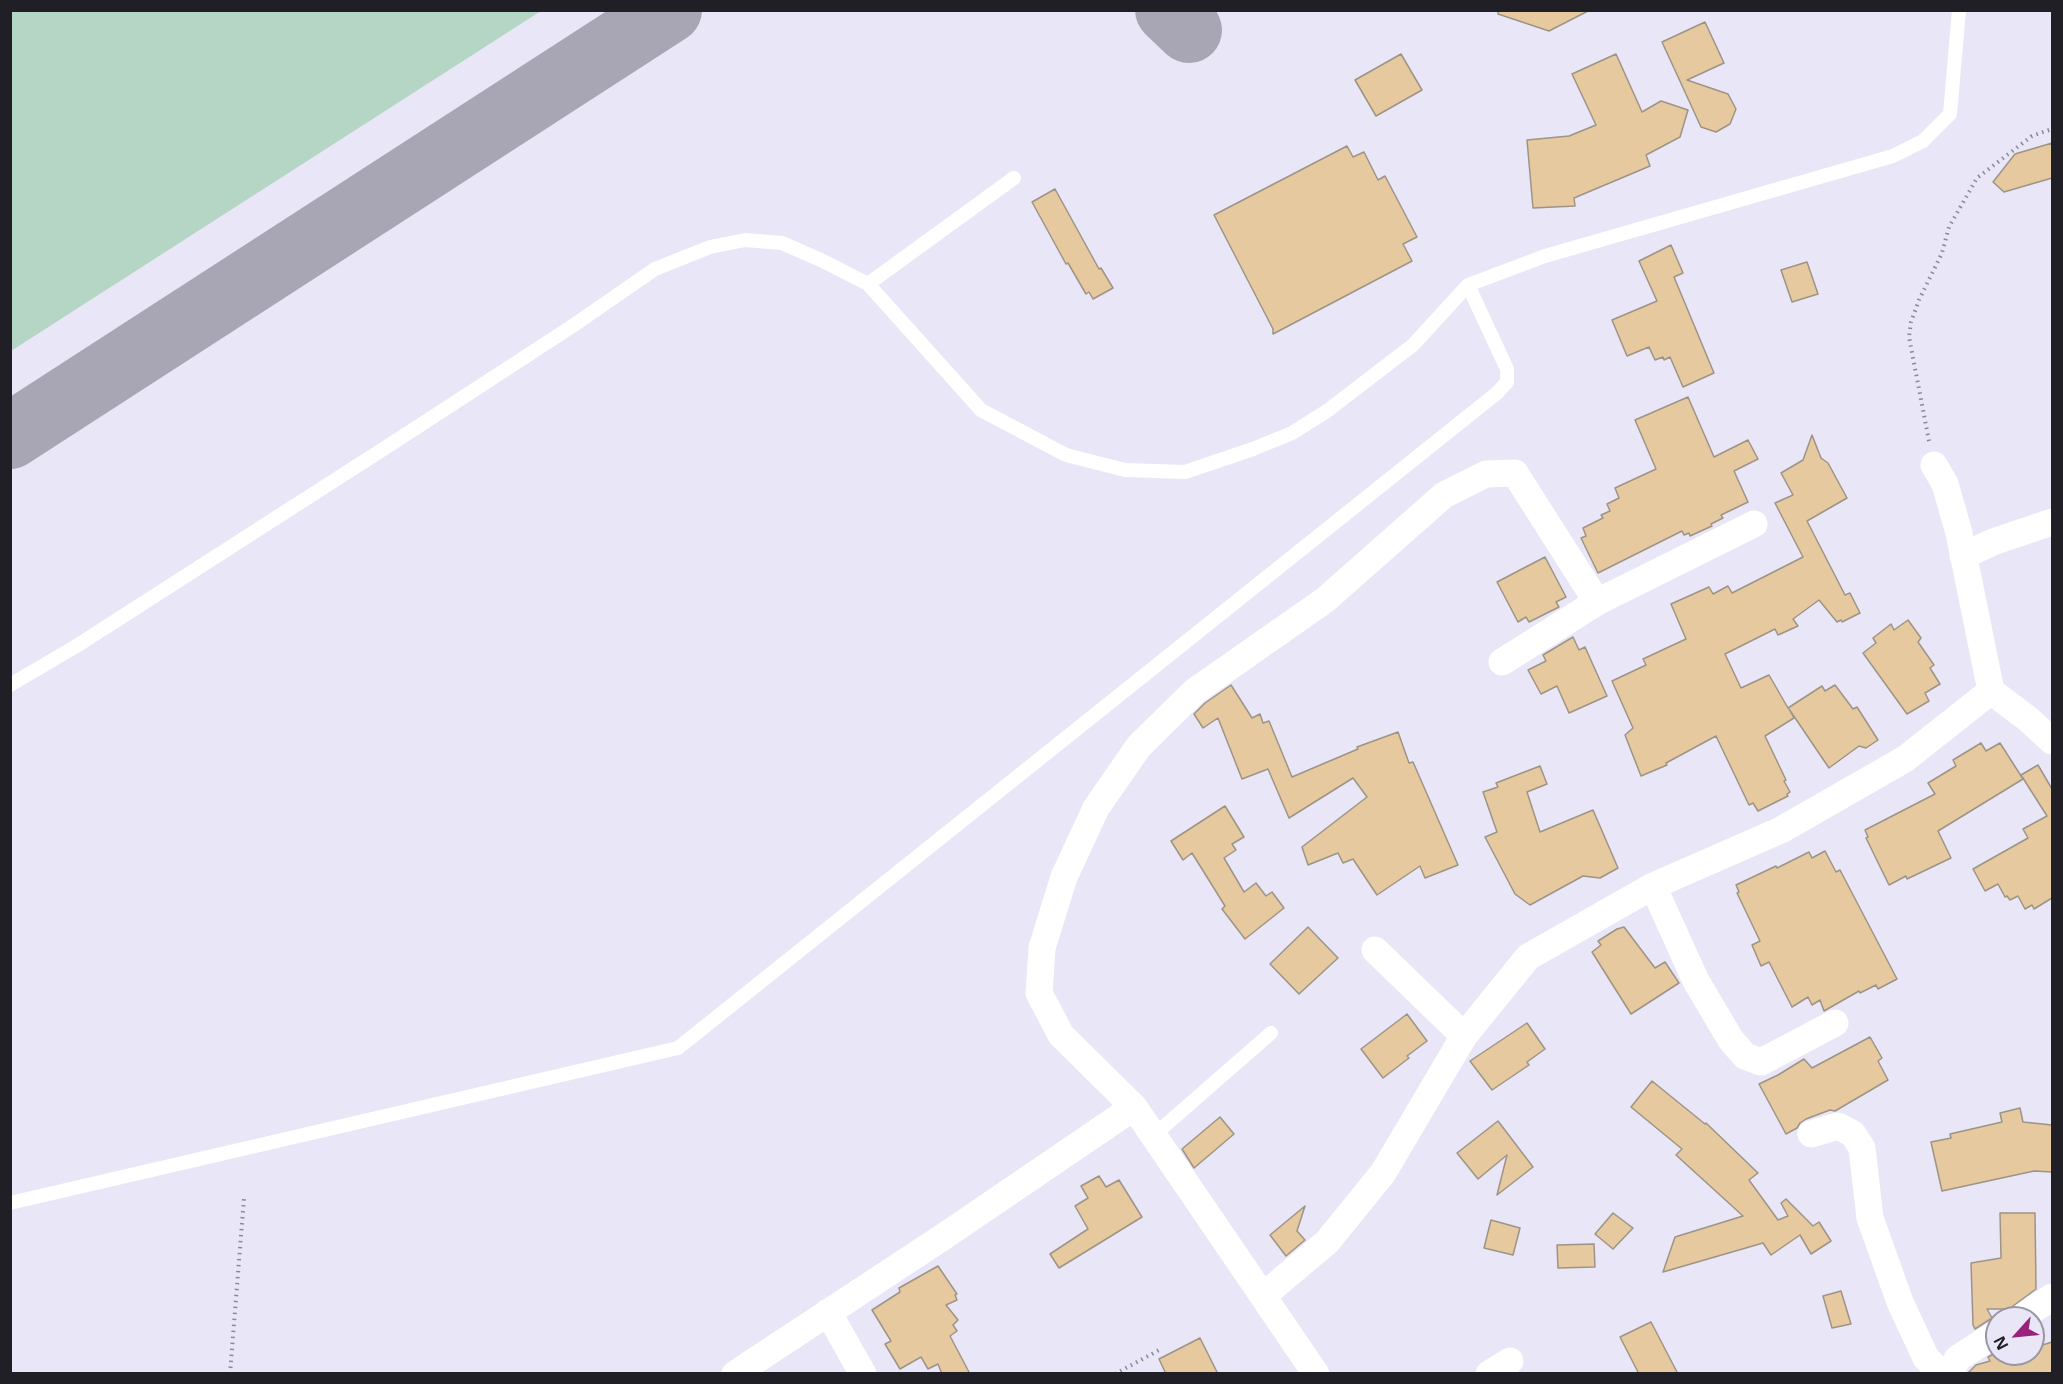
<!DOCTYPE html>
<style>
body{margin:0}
#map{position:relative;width:2063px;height:1384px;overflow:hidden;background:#e9e6f7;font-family:"Open Sans",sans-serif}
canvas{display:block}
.frame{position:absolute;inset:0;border:12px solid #201f25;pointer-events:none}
.north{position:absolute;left:1985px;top:1306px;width:60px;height:60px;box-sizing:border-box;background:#e9e6f7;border:2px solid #9996a3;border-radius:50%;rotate:243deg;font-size:16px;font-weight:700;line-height:24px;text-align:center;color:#201f25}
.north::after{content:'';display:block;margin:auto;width:21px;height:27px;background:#99227d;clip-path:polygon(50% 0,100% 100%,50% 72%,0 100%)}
</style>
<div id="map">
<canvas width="2063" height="1384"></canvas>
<div class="frame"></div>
<div class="north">N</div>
</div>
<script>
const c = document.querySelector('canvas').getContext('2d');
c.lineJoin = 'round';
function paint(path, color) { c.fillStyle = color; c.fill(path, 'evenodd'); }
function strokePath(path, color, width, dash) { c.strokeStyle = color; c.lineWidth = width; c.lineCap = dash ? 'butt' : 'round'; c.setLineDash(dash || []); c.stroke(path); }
paint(new Path2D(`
 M 11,10 L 541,10 L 541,11 L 11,351 Z`), '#b6d6c5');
strokePath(new Path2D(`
 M 1168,10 L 1189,30
 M 10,436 L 669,10`), '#a8a6b4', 66);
const building = new Path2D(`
 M 1498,10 L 1590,10 L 1549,31 L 1498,14 Z
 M 1705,22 L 1724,63 L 1687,80 L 1728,94 L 1736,109 L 1730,124 L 1716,132 L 1701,127 L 1662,42 Z
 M 1401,54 L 1422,90 L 1376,116 L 1355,80 Z
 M 1616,54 L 1642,112 L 1661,101 L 1688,110 L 1680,137 L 1646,155 L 1650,166 L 1574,198 L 1575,206 L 1533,208 L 1527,140 L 1569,136 L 1596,125 L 1572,74 Z
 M 2052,143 L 2052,178 L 2004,192 L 1993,182 L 2015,154 Z
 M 1347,146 L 1353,157 L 1364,152 L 1378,180 L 1385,176 L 1417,237 L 1403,244 L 1412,261 L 1273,334 L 1273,329 L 1214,215 Z
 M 1055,189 L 1099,269 L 1101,268 L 1113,288 L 1093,299 L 1089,292 L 1086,294 L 1068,263 L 1066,264 L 1032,202 Z
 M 1671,245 L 1683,273 L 1674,277 L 1714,373 L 1683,387 L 1670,357 L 1664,360 L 1663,357 L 1655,360 L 1649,347 L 1627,356 L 1612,320 L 1657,301 L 1639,261 Z
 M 1807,262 L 1818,294 L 1792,302 L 1781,270 Z
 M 1688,397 L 1714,457 L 1748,440 L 1758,459 L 1734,471 L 1748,502 L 1721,515 L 1723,518 L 1711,524 L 1712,526 L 1690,536 L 1689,533 L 1684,535 L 1682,531 L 1598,573 L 1581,538 L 1586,536 L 1583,528 L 1603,518 L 1601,515 L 1610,511 L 1607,504 L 1619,498 L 1615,488 L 1656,469 L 1635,420 Z
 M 1812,435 L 1821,458 L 1828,463 L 1847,498 L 1807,521 L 1845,595 L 1850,593 L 1860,613 L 1842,622 L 1841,620 L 1837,622 L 1819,600 L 1793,619 L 1798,626 L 1778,635 L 1775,629 L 1725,654 L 1741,688 L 1769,675 L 1788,708 L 1822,686 L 1825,691 L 1835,685 L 1853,709 L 1857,707 L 1878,740 L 1866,748 L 1859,746 L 1829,768 L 1789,709 L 1794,718 L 1765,736 L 1786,780 L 1784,781 L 1790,792 L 1787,794 L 1788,796 L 1758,811 L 1753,803 L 1749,805 L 1716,736 L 1666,763 L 1667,765 L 1641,776 L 1625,735 L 1633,728 L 1612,681 L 1646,665 L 1643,659 L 1686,639 L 1671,604 L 1709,587 L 1713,594 L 1728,586 L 1732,593 L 1803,557 L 1775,503 L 1793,495 L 1781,473 L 1803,460 Z
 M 1545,557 L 1566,597 L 1556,602 L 1559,607 L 1529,622 L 1526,617 L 1518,622 L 1497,582 Z
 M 1908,620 L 1921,638 L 1918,642 L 1934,665 L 1930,668 L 1940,684 L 1925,693 L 1929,701 L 1907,714 L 1863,653 L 1876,643 L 1873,638 L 1891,624 L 1894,630 Z
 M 1573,637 L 1579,650 L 1585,647 L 1607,696 L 1569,713 L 1557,686 L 1541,694 L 1528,670 L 1546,661 L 1543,655 Z
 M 1231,685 L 1252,718 L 1260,714 L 1263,723 L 1269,721 L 1292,777 L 1358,749 L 1357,747 L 1398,732 L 1409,763 L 1413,762 L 1458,865 L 1425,878 L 1420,866 L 1377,895 L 1353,859 L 1343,863 L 1338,853 L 1308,865 L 1302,847 L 1367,797 L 1353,778 L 1289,818 L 1268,769 L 1242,779 L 1218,718 L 1203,728 L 1194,714 L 1205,703 Z
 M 1981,743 L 1986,751 L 2000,743 L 2023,779 L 1938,831 L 1951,858 L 1907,879 L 1906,876 L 1889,885 L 1866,838 L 1868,837 L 1865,830 L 1935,794 L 1928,783 L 1956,766 L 1953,760 Z
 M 2038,765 L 2052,789 L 2052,898 L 2034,909 L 2032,905 L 2025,909 L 2018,896 L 2010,900 L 2007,896 L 2005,897 L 1998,884 L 1985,891 L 1973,869 L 2028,838 L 2023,829 L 2047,816 L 2021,775 Z
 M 1540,766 L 1547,784 L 1527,792 L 1540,832 L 1593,810 L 1618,868 L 1600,878 L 1583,876 L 1530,905 L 1515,894 L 1485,837 L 1497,832 L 1483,792 L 1498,787 L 1496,783 Z
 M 1225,806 L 1244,837 L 1232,844 L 1236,850 L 1224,858 L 1244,892 L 1256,883 L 1266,896 L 1272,892 L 1284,908 L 1245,939 L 1222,909 L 1225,906 L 1192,853 L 1183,860 L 1171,841 Z
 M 1825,851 L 1836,872 L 1840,870 L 1897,979 L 1878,989 L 1876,985 L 1860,993 L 1859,991 L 1824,1011 L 1820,1000 L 1812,1005 L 1808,997 L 1792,1007 L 1769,962 L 1761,966 L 1752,945 L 1760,941 L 1737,893 L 1739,892 L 1736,885 L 1776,866 L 1777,868 L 1809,852 L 1812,858 Z
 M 1308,927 L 1338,958 L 1299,994 L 1270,964 Z
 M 1624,927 L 1655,968 L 1665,962 L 1679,983 L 1631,1014 L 1592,952 L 1601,945 L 1598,941 L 1617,929 Z
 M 1407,1014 L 1427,1041 L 1407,1056 L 1409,1058 L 1383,1078 L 1361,1049 Z
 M 1527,1023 L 1545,1049 L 1527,1062 L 1529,1065 L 1492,1090 L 1470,1061 Z
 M 1870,1037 L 1882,1058 L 1878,1061 L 1888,1080 L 1835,1111 L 1830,1110 L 1806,1119 L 1800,1123 L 1797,1128 L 1786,1134 L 1759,1084 L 1778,1075 L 1804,1059 L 1812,1068 Z
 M 1652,1081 L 1705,1124 L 1706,1123 L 1758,1173 L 1749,1180 L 1778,1220 L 1788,1216 L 1781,1203 L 1786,1199 L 1813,1226 L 1819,1222 L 1831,1241 L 1811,1254 L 1800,1235 L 1771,1255 L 1763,1243 L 1663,1272 L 1675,1237 L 1743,1216 L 1676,1155 L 1682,1149 L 1631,1107 Z
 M 2020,1108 L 2023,1122 L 2052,1125 L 2052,1172 L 2034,1171 L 1942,1191 L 1931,1142 L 1951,1138 L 1950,1134 L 2002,1122 L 2000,1113 Z
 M 1220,1117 L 1234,1134 L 1194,1168 L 1182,1149 Z
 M 1498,1121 L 1533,1167 L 1497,1195 L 1507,1155 L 1478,1179 L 1457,1153 Z
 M 1099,1176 L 1106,1187 L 1119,1180 L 1142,1217 L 1059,1268 L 1050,1254 L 1088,1229 L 1075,1206 L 1088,1198 L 1081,1186 Z
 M 1305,1206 L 1297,1231 L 1305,1240 L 1286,1256 L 1270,1235 Z
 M 1613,1213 L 1633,1228 L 1613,1249 L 1595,1234 Z
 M 2000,1213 L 2035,1213 L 2036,1289 L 2009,1309 L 1987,1309 L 1992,1318 L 1975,1329 L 1973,1325 L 1971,1263 L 2001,1258 Z
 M 1491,1220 L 1520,1228 L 1513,1255 L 1484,1248 Z
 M 1594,1244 L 1595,1267 L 1558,1268 L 1557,1245 Z
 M 938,1266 L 957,1294 L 955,1295 L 957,1300 L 946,1305 L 958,1320 L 953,1325 L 957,1331 L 950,1336 L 970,1374 L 942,1374 L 938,1364 L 928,1369 L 921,1357 L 900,1369 L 885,1344 L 891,1341 L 872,1310 L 900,1292 L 899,1288 Z
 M 1841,1291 L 1851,1324 L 1832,1328 L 1823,1296 Z
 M 1651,1322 L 1678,1374 L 1639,1374 L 1620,1337 Z
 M 1200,1338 L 1218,1374 L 1166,1374 L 1159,1359 Z
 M 2052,1342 L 2052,1374 L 1967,1374 L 1976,1365 L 1990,1361 L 1988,1357 L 1997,1352 L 1997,1354 L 2033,1354 L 2033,1348 Z`);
paint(building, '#e6c99e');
strokePath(building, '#9d9486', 1.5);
strokePath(new Path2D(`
 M 1929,441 L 1909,337 L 1911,322 L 1919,300 L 1942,253 L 1949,227 L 1977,178 L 2032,136 L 2052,129
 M 230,1374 L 244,1198
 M 1115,1374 L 1159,1350`), '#8c8995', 4, [1.5, 4.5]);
strokePath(new Path2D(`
 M 868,284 L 1014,178
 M 10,685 L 78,645 L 402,437 L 571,327 L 655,269 L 710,247 L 745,240 L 782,243 L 823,261 L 868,284 L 981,410 L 1066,455 L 1125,470 L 1185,472 L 1253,449 L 1292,433 L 1327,411 L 1413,345 L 1468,285 L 1545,256 L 1893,156 L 1923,141 L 1950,114 L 1959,10
 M 1153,1136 L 1271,1033
 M 10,1203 L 678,1048 L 1497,393 L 1507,382 L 1507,369 L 1468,285`), '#fff', 14);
strokePath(new Path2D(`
 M 1934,465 L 1945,484 L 1959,533 L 1991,691 L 2028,719 L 2052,741
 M 1963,556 L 1993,542 L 2052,522
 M 1502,662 L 1597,602 L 1754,524
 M 1653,886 L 1696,981 L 1731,1040 L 1745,1056 L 1761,1062 L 1835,1023
 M 1375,950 L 1464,1036
 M 1811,1134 L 1838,1126 L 1853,1134 L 1862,1148 L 1870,1218 L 1900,1302 L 1926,1358 L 1942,1374
 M 1264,1295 L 1327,1242 L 1383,1173 L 1464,1036 L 1528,957 L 1653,886 L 1781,830 L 1905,759 L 1991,691
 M 828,1312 L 863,1374
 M 2021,1318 L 2052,1297
 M 735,1374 L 943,1237 L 1134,1107
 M 1316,1374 L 1134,1107 L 1061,1035 L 1039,993 L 1042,948 L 1064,877 L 1096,808 L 1139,746 L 1195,691 L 1325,600 L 1444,495 L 1486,474 L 1515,473 L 1597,602
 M 1489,1374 L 1510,1361
 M 1949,1374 L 1958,1358 L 1997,1333`), '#fff', 27);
</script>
